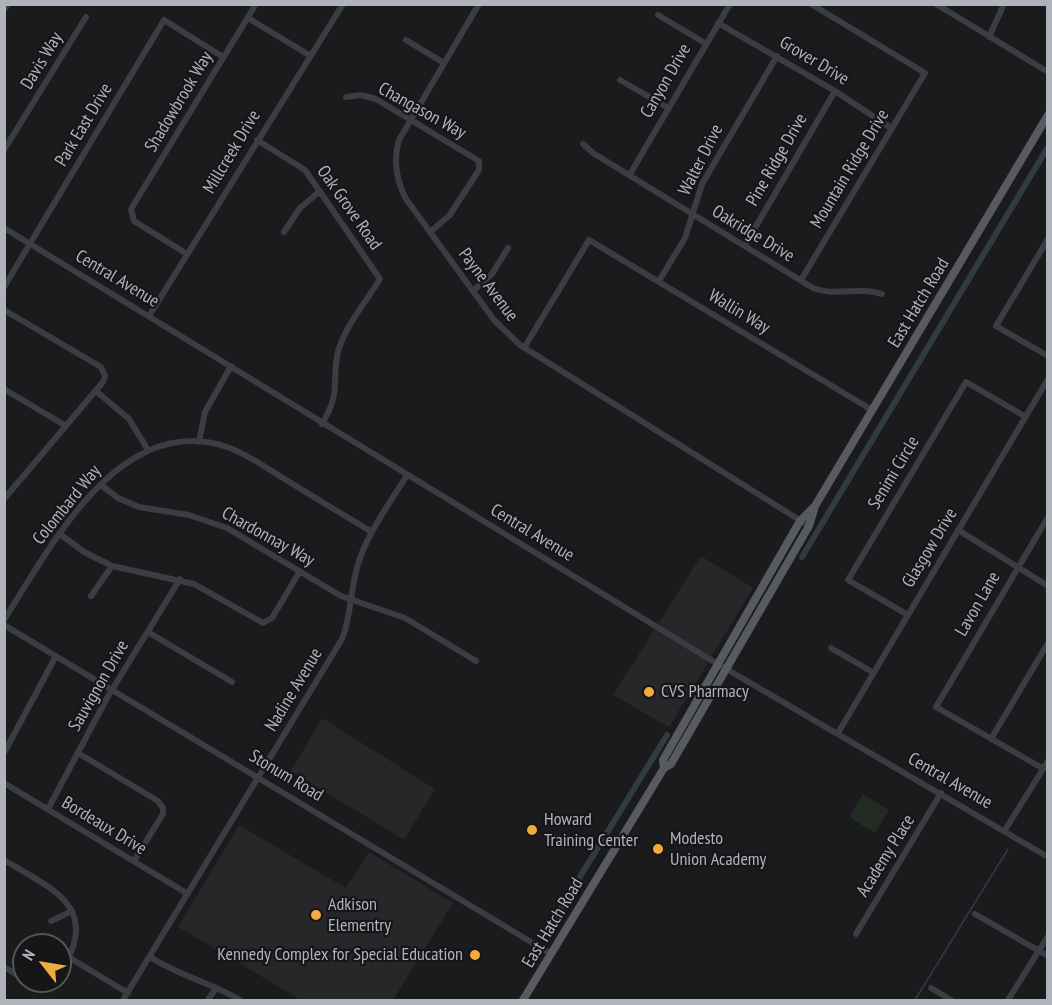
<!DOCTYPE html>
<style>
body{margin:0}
#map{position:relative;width:1052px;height:1005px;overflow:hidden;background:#1b1b1d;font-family:"PT Sans Narrow",sans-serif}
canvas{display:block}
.frame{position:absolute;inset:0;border:6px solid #aeb3bc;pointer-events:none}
.north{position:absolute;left:12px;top:933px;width:60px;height:60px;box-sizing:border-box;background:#161618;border:2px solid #53555a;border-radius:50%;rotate:301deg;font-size:16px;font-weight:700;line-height:24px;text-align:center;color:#aeb3bc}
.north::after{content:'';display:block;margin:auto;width:21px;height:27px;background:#f1ac3f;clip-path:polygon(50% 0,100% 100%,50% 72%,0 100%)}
</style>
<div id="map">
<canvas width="1052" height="1005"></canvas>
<div class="frame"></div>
<div class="north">N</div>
</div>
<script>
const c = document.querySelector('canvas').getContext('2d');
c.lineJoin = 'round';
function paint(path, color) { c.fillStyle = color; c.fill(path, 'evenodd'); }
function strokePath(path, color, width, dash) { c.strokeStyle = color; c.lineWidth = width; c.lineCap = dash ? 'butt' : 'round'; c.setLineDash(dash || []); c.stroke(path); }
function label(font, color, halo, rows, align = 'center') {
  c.font = font + ' "PT Sans Narrow",sans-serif'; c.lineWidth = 4.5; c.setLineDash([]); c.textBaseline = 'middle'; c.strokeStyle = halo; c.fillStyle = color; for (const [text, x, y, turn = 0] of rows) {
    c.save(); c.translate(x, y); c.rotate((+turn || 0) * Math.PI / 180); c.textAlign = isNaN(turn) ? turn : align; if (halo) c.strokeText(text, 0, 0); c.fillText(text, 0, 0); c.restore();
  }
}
paint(new Path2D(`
 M 701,556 L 753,588 L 669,727 L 613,695 Z
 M 322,718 L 435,789 L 404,840 L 291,771 Z
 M 239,825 L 346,888 L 369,852 L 453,903 L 393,1000 L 301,1000 L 178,927 Z`), '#27272a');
paint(new Path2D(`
 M 863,794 L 889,810 L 875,833 L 849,817 Z`), '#232c23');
strokePath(new Path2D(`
 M 915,1000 L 1008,849`), '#303b42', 1.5);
strokePath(new Path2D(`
 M 802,557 L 1048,147
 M 543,937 L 667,735`), '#303b42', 6);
strokePath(new Path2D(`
 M 479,4 L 399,140 C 393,161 396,180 406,199 L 494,320 L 520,345 L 809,526
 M 936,4 L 1048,72
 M 4,10 L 8,4
 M 658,15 L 705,43
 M 248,18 L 309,55
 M 718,23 L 835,91 L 891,128
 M 989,37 L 1004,4
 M 406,40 L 444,63
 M 620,80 L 667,107
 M 346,97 L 361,95 L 376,99 L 479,161 L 479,170 L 449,216 L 430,232
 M 257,140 L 305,170 L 380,279 C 366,302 345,326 338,352 C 331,382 342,391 322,424
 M 583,144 L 593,153 L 813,288 C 836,297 859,286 882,294
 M 4,150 L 86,17
 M 630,174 L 730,4
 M 4,228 L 711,660 L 1048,857
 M 284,232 L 300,208 L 320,191
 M 1048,239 L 996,326 L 1048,356
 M 745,245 L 835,91
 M 187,254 L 134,221 L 131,209 L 256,4
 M 801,280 L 925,73 L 811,4
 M 659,281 L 685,238 L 702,184 L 777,56
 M 4,287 L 164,20 L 223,57
 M 473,291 L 492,274 L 508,248
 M 4,310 L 101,367 L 105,376 L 103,382 L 4,499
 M 149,316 L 343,4
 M 524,348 L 589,240 L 872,410
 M 4,389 L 66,426
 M 96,391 L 129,419 L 148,450
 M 199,442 L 205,412 L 231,366
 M 101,485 L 118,498 L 139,507 L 189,515 L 227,528 L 341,596 L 405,618 L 476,661
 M 958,530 L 1048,586
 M 60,534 L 84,552 L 112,566 L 194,584 L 263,623 L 272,618 L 300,571
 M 91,596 L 112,566
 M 908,615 L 848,580 L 966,382 L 1026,417
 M 4,620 C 51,546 120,411 227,447 C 247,454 265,467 283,478 C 312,496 342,514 372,532
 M 4,625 L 551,954
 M 148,632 L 232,682
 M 831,648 L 874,673
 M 838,733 L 1048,379
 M 991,739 L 1048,643
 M 4,753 L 56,656
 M 78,753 L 158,801 L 163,808 L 163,814 L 134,861
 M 1042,768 L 936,707 L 1048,517
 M 4,783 L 188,894
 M 48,809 L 107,698 L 180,579
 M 1005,830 L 1048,761
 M 4,860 C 56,891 101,907 60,974
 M 975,914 L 1048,956
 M 51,921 L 72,911
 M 856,934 L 941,793
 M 150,957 C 178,975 211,983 240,1000
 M 70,958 L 128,993
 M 4,967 L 24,979
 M 27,981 L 44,990 L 50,989 L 56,981
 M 931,988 L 951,1000
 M 123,1000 L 342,639 C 352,614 350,587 359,561 C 369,531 390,503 407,475
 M 208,1000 L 216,988
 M 1008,1000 L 1048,936`), '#3c3d42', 6);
strokePath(new Path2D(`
 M 664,768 L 663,760 L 800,521 L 815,506
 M 523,1000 L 664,768 L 671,764 L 809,526 L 815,506 L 1048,115`), '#585a61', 8);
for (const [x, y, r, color] of [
 [649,692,6,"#f1ac3f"],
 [532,830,6,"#f1ac3f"],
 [658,849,6,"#f1ac3f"],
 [316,915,6,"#f1ac3f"],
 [475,955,6,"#f1ac3f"]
]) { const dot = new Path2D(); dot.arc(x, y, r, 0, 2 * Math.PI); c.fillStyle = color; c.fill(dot); strokePath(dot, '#161618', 2); }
label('18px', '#aeb3bc', '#161618', [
 ["Davis Way",42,61,-59],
 ["Grover Drive",814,61,31],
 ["Canyon Drive",666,81,-60],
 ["Shadowbrook Way",179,102,-59],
 ["Changason Way",422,111,29],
 ["Park East Drive",84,125,-59],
 ["Millcreek Drive",232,152,-59],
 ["Walter Drive",701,160,-63],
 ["Pine Ridge Drive",777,160,-60],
 ["Mountain Ridge Drive",850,169,-59],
 ["Oak Grove Road",349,208,55],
 ["Oakridge Drive",753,234,31],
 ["Central Avenue",117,279,31],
 ["Payne Avenue",488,285,53],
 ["East Hatch Road",919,303,-59],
 ["Wallin Way",739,312,31],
 ["Senimi Circle",894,473,-59],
 ["Colombard Way",67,505,-51],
 ["Central Avenue",532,533,31],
 ["Chardonnay Way",268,537,29],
 ["Glasgow Drive",930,548,-59],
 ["Lavon Lane",978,604,-60],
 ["Sauvignon Drive",99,686,-60],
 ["Nadine Avenue",294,690,-59],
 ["Stonum Road",286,776,31],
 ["Central Avenue",950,781,30],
 ["Bordeaux Drive",104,826,31],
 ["Academy Place",886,856,-58],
 ["East Hatch Road",553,923,-59]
]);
label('18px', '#aeb3bc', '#161618', [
 ["CVS Pharmacy",661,692],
 ["Howard",544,820],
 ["Training Center",544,841],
 ["Modesto",670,839],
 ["Union Academy",670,860],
 ["Adkison",328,905],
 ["Elementry",328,926],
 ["Kennedy Complex for Special Education",463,955,"right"]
], 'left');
</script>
